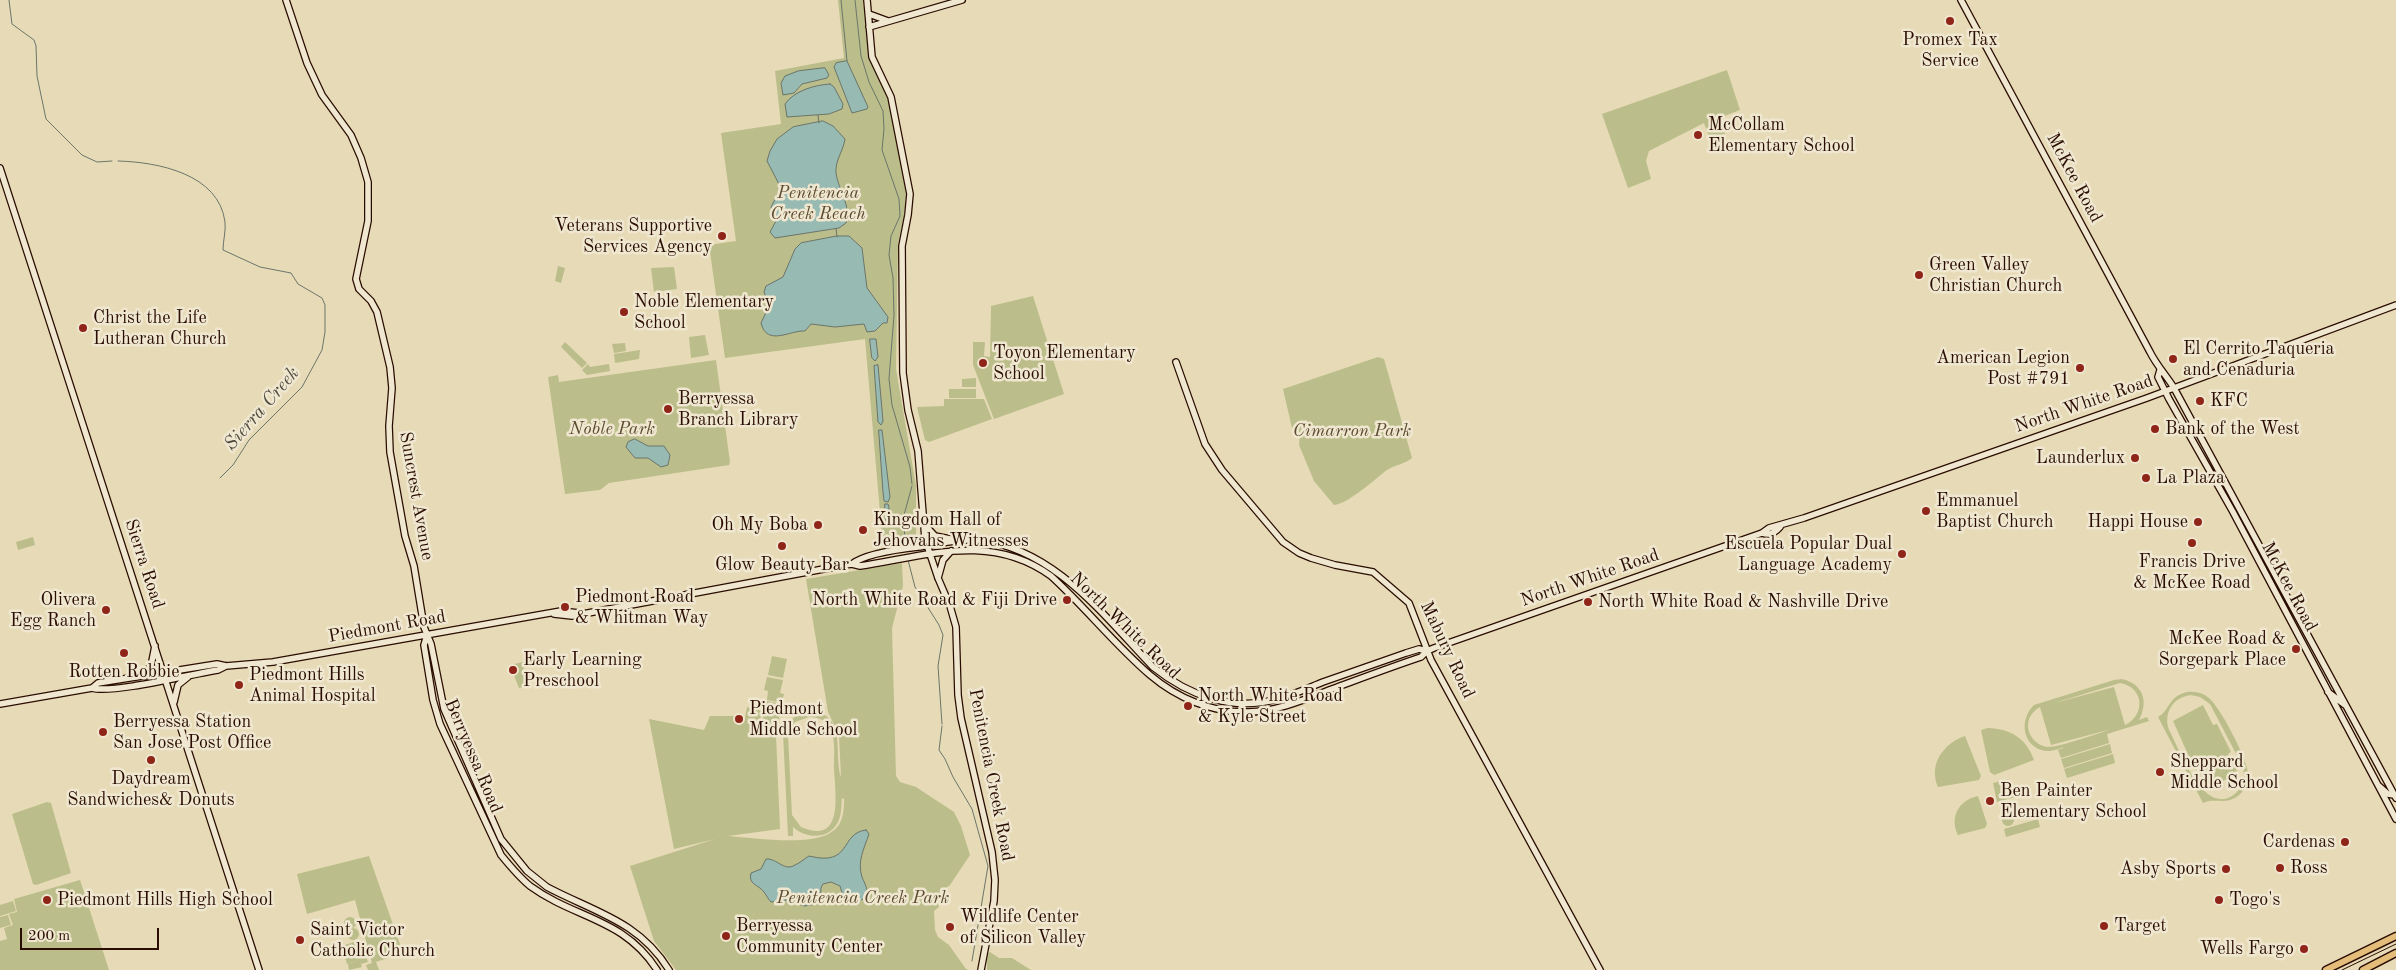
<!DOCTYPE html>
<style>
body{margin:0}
#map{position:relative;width:2396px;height:970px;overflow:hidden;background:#e7dab6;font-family:"Old Standard TT",serif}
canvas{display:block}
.scale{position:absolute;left:20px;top:928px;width:139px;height:22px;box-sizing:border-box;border:2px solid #2a0d00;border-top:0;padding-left:6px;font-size:15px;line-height:18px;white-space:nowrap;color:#2a0d00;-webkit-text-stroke:4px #efe7d0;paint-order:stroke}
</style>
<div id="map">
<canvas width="2396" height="970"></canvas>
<div class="scale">200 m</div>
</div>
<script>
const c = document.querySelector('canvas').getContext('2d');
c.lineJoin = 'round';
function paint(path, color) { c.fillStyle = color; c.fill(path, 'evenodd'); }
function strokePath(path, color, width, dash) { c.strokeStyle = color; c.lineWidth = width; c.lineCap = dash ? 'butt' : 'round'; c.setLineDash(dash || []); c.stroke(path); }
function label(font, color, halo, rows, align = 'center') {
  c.font = font + ' "Old Standard TT",serif'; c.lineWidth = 5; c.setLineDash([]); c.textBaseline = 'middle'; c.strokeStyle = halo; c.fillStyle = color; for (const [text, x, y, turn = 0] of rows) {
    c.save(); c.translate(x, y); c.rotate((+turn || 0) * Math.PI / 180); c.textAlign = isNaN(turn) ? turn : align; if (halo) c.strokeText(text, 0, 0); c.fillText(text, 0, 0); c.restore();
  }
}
paint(new Path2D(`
 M 838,0 L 863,0 L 869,57 L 889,100 L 893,113 L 906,195 L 904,216 L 898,244 L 896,369 L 916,486 L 916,540 L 883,547 L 865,339 L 725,358 L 709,245 L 736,241 L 721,133 L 781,124 L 775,71 L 844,58 Z
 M 1727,70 L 1740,110 L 1719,118 L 1725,134 L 1710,139 L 1704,123 L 1649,151 L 1646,161 L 1651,179 L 1628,188 L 1602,114 Z
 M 558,266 L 565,268 L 561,283 L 555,281 Z
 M 674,267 L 677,289 L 654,292 L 651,268 Z
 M 1033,296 L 1064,394 L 994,419 L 973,365 L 973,342 L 985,342 L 984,356 L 990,357 L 991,306 Z
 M 705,335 L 709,355 L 691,358 L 689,337 Z
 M 565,342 L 587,363 L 582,368 L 561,347 Z
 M 625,343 L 626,351 L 614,353 L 612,344 Z
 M 640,350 L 639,359 L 615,363 L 614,354 Z
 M 1378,357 L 1384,359 L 1412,458 C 1405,464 1395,465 1387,470 C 1375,479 1348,504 1334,505 L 1314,481 L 1299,445 L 1300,432 L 1292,428 L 1283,389 Z
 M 716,360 L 730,462 L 729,465 L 609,483 L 600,490 L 565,494 L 548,377 L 558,375 L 559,382 Z
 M 588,364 L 590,367 L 609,364 L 610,371 L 587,375 L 582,370 Z
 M 976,378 L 976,387 L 962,387 L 962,379 Z
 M 949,389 L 976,389 L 976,398 L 949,398 Z
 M 944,399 L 984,399 L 992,419 L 929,442 L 925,440 L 917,407 L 944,406 Z
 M 33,537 L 35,545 L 18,550 L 16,542 Z
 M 902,563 L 903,586 L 892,628 L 896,776 L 900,782 L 916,787 L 954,812 L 961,826 L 970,855 L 950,885 L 936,895 L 939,907 L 934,911 L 935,930 L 938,937 L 949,945 L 966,969 L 969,970 L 676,970 L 654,941 L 630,866 L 715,839 L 674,849 L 649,719 L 704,730 L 710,716 L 736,716 L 761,722 L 759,731 L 776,735 L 780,829 L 728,836 C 753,838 809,846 830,833 C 843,826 844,812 844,799 L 842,798 C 841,806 842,814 838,822 C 829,840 806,839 793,827 L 793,836 L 788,836 L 783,733 C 787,723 793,715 805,713 C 849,708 833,754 841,777 L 839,735 L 828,712 L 806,579 ZM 809,717 C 817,717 824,719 829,726 C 836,736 834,756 834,768 C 835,793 845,846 801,827 L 792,815 L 788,735 L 795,722 Z
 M 772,656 L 787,659 L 783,678 L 768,675 Z
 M 523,662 L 525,667 L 523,669 L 525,687 L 519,688 L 510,665 Z
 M 767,677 L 783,680 L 780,693 L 784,694 L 782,703 L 767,700 L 768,691 L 764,690 Z
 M 2122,679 C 2143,684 2149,701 2139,720 L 2147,717 L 2149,721 L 2107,734 L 2109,743 L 2061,758 L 2058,750 L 2065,747 C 2060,748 2054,751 2049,751 C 2024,751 2017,721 2034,705 L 2114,680 ZM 2120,683 C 2144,687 2146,715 2125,725 L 2114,687 L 2051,704 ZM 2040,707 L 2051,745 L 2112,729 C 2099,733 2060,747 2048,747 C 2037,746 2028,736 2028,726 C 2028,717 2033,711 2040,707 Z
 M 2187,692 C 2196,691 2203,693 2209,698 C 2220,707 2248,760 2248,774 C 2248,782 2245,790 2239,795 C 2227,806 2214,797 2203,803 L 2158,717 C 2171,710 2167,697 2187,692 ZM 2191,695 L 2200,697 L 2210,704 L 2243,767 C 2245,776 2244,786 2237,792 C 2205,822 2180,750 2169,730 C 2163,713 2173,697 2191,695 Z
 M 767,701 L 782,704 L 778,725 L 762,721 Z
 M 2203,705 L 2213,725 L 2217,724 L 2231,752 L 2228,754 L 2238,773 L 2208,789 L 2198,769 L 2195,770 L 2173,721 Z
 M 747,707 L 762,711 L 760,721 L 745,718 Z
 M 762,722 L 777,726 L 776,734 L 760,731 Z
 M 1988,728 C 2011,729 2026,738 2034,760 L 1994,775 L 1990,772 L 1981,730 Z
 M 1965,736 L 1981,776 L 1979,780 L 1938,787 C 1928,764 1944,743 1965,736 Z
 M 2110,744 L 2112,753 L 2064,768 L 2061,759 Z
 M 2113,754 L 2115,763 L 2067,778 L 2064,769 Z
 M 2008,779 L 2015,797 L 1997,802 L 1993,783 Z
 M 1978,796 L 1987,824 L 1985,828 L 1958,835 C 1949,817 1959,800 1978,796 Z
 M 47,802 L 51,803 L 71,873 L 36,885 L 33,884 L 12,814 Z
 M2002 820a6 6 0 1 1 12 0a6 6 0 1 1-12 0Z
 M 2038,819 L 2040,827 L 2006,837 L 2004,829 Z
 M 369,856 L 403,953 L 376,962 L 379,970 L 368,970 L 366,965 L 372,963 L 355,900 L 307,914 L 297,874 Z
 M 80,880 L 109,970 L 0,970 L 0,941 L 7,939 L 4,928 L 13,925 L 9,914 L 17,912 L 14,899 Z
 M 13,901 L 16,911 L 0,916 L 0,905 Z
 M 8,915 L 11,925 L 0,928 L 0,917 Z
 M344 923a6 6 0 1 1 12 0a6 6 0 1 1-12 0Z
 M347 934a6 6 0 1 1 12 0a6 6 0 1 1-12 0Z
 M 360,940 L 364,950 L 345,956 L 342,946 Z
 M 364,952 L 368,962 L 361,964 L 362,967 L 349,970 L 348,964 L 356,961 L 347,964 L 345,957 Z
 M 990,952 L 999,958 L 1012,958 L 1031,970 L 987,970 L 987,955 Z`), '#bbbe8a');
const water = new Path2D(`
 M 847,61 L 868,107 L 867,109 L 852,113 L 834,67 L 836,63 Z
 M 825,68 L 829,75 L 827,78 L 802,84 L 794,93 L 783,95 L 781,83 L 785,76 L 798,71 Z
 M 830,84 L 834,87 L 843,104 L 842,109 L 829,114 L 787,117 L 785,104 C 794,91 814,85 830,84 Z
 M 823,121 L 833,126 L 845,139 C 843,152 835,160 836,173 C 838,189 852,207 846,223 L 839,228 L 775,238 L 770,232 L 776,221 L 771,207 L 781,188 L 767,161 L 770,151 L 777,139 L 793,127 Z
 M 837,236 L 849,236 L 862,248 L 867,288 L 888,317 L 887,323 L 883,323 L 875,331 L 867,332 L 864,324 L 835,327 L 811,324 L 805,331 C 790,330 767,347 761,323 L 769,306 L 764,292 L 766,286 L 783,277 L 795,249 L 801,243 Z
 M 870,339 L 876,339 L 878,357 L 875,361 L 872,358 Z
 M 878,365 L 883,421 L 881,425 L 878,422 L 874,366 Z
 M 879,430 L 882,430 L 890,497 L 888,502 L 884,501 L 883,492 Z
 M 635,439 L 648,446 L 664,446 L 670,455 L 668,465 L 661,467 L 648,458 L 635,458 L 626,447 L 628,442 Z
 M 885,504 L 888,504 L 889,507 L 888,526 L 886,525 Z
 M 866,830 L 869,834 C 864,849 857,861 862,877 C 865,884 868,889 867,896 C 860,903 852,902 844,899 L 840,886 L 831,882 L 823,884 C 818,890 824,900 817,904 L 804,906 L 786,900 L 771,902 C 768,899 767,896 764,892 C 758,884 748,885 751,873 L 761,869 L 766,859 C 777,858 784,872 795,865 C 800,863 804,859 809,856 C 853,867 839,833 866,830 Z`);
paint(water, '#97bab3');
strokePath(water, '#6b756b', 1);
strokePath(new Path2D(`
 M 9,0 L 12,24 L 34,40 L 36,46 L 37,76 L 46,119 L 82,155 L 97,162 L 112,161
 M 841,0 L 847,61
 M 855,0 L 861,56 L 869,82 L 883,111 L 884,129 L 882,150 L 899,199 L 900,216 L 891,236 L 889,255 L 893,278 L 894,315 L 889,379 L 892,405 L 910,467 L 912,484
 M 818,115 L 819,123
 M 118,161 C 158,162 219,174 225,222 C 226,231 223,241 223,250 L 260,267 L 291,273 L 298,284 L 322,298 L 325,305 L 325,332 L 322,350 L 302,387 L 249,440 L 233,465 L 220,478
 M 836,229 L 837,237
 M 905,547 L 904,515 L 912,486
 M 908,560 L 915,587 L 939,625 L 943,635 L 938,666 L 942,724
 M 942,726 L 939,750 L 945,759 L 953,777 L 972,809 L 988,866 L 972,961`), '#6b756b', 1);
const secondary = new Path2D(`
 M 286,0 L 307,63 L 322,95 L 351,135 L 361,158 L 368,182 L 368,221 L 356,279 L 359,289 L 371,301 L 377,312 L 390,367 L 392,388 L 389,426 L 390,452 L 405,536 L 414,566 L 424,627 L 431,644 L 444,709 L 501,839 L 527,871 L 547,887 C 594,912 639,921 669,970
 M 867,0 L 872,57 L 891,97 L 910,194 L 908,215 L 902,246 L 903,373 L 908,410 L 918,451 L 925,539 L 938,578 L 950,606 L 956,627 L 958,695 L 961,718 L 992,852 L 995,880 L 994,901 L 981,970
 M 1961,0 L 2150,352 C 2157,366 2166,375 2174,388 L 2396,798
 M 869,14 L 888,21
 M 869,27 L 962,0
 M 0,168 L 259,970
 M 1176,362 L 1205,444 L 1222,470 L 1283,542 L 1299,553 L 1311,558 L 1335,565 L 1373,572 L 1409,603 L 1431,660 L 1600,970
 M 2160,370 L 2158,377 L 2169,399 L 2233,512 L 2396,819
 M 923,523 L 935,536 L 950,539
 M 1762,533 C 1770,536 1775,533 1780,527
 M 852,564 C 866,553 900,549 918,547 C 937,544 959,538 979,540 C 1055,549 1103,615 1153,667 C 1188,695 1232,712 1277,699 C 1293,695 1308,688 1323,682 C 1351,672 1378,663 1406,653 L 1419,649 L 1427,651
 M 938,578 L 943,560 L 951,551
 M 554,614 L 572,616 L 845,565 L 852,564 L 860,566 C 927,556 990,532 1051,576 C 1085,607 1115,645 1150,675 C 1177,698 1212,713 1248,712 C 1276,712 1306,699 1332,689 C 1362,678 1391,667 1421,657 L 1427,651 L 1434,648 L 1762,533 L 1769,528 L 1804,518 L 2147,398 L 2396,305
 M 427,635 L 424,645 L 433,700 L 440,724 L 501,855 C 510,866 519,877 530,886 C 575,919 624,918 657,970
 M 142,675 L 151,666 L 155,646
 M 92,688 L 98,683 L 217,664 L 226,666 L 273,662 L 561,611 L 579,613
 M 2328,692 L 2345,705
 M 174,702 L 178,685 L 188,677
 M 0,704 L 92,688 C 112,694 192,674 218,670 L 226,666
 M 2379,786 L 2388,794 L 2394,795`);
const primary = new Path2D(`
 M 2326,970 L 2396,936
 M 2363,970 L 2396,953`);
strokePath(secondary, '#2a0d00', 8);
strokePath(primary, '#2a0d00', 9);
strokePath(secondary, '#efe7d0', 5.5);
strokePath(primary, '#e4bd7b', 6);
strokePath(new Path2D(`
 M 2342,970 L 2396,944`), '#2a0d00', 1);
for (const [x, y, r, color] of [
 [1950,21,5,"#8f2418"],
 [1698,135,5,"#8f2418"],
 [722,236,5,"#8f2418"],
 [1919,275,5,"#8f2418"],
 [624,312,5,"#8f2418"],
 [83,328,5,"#8f2418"],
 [2173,359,5,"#8f2418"],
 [983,363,5,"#8f2418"],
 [2080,368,5,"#8f2418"],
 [2200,401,5,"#8f2418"],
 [668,409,5,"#8f2418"],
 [2155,429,5,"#8f2418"],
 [2135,458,5,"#8f2418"],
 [2146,478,5,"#8f2418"],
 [1926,511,5,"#8f2418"],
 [2198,522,5,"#8f2418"],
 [818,525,5,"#8f2418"],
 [863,530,5,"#8f2418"],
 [2192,543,5,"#8f2418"],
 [782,546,5,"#8f2418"],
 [1902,554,5,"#8f2418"],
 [1067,600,5,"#8f2418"],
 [1588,602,5,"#8f2418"],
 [565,607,5,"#8f2418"],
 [106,610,5,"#8f2418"],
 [2296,649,5,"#8f2418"],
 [124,653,5,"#8f2418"],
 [513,670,5,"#8f2418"],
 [239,685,5,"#8f2418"],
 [1188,706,5,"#8f2418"],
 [739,719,5,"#8f2418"],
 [103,732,5,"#8f2418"],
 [151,760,5,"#8f2418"],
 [2160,772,5,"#8f2418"],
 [1990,801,5,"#8f2418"],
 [2345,842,5,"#8f2418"],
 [2280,868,5,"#8f2418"],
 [2226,869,5,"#8f2418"],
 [47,900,5,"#8f2418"],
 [2219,900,5,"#8f2418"],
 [2104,926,5,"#8f2418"],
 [950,927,5,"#8f2418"],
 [726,936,5,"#8f2418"],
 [300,940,5,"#8f2418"],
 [2304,949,5,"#8f2418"]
]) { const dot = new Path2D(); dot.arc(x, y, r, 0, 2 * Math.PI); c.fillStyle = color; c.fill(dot); strokePath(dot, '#efe7d0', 2); }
label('18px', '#2a0d00', '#efe7d0', [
 ["Promex Tax",1950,40,"center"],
 ["Service",1950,61,"center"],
 ["McCollam",1708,125],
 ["Elementary School",1708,146],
 ["Veterans Supportive",712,226,"right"],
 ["Services Agency",712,247,"right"],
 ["Green Valley",1929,265],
 ["Christian Church",1929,286],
 ["Noble Elementary",634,302],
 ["School",634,323],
 ["Christ the Life",93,318],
 ["Lutheran Church",93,339],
 ["El Cerrito Taqueria",2183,349],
 ["and Cenaduria",2183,370],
 ["Toyon Elementary",993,353],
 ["School",993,374],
 ["American Legion",2070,358,"right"],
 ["Post #791",2070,379,"right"],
 ["Berryessa",678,399],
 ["Branch Library",678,420],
 ["KFC",2210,401],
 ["Bank of the West",2165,429],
 ["Launderlux",2125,458,"right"],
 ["La Plaza",2156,478],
 ["Emmanuel",1936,501],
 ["Baptist Church",1936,522],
 ["Kingdom Hall of",873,520],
 ["Jehovahs Witnesses",873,541],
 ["Happi House",2188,522,"right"],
 ["Oh My Boba",808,525,"right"],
 ["Escuela Popular Dual",1892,544,"right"],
 ["Language Academy",1892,565,"right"],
 ["Francis Drive",2192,562,"center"],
 ["& McKee Road",2192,583,"center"],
 ["Glow Beauty Bar",782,565,"center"],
 ["Piedmont Road",575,597],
 ["& Whitman Way",575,618],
 ["Olivera",96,600,"right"],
 ["Egg Ranch",96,621,"right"],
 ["North White Road & Fiji Drive",1057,600,"right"],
 ["North White Road & Nashville Drive",1598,602],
 ["McKee Road &",2286,639,"right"],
 ["Sorgepark Place",2286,660,"right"],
 ["Early Learning",523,660],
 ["Preschool",523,681],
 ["Rotten Robbie",124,672,"center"],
 ["Piedmont Hills",249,675],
 ["Animal Hospital",249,696],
 ["North White Road",1198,696],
 ["& Kyle Street",1198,717],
 ["Piedmont",749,709],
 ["Middle School",749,730],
 ["Berryessa Station",113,722],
 ["San Jose Post Office",113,743],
 ["Sheppard",2170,762],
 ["Middle School",2170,783],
 ["Daydream",151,779,"center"],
 ["Sandwiches& Donuts",151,800,"center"],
 ["Ben Painter",2000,791],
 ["Elementary School",2000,812],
 ["Cardenas",2335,842,"right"],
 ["Ross",2290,868],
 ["Asby Sports",2216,869,"right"],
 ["Piedmont Hills High School",57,900],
 ["Togo's",2229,900],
 ["Wildlife Center",960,917],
 ["of Silicon Valley",960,938],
 ["Berryessa",736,926],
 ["Community Center",736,947],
 ["Target",2114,926],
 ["Saint Victor",310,930],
 ["Catholic Church",310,951],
 ["Wells Fargo",2294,949,"right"]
], 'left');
label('18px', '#2a0d00', '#efe7d0', [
 ["McKee Road",2074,178,62],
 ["North White Road",2084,404,-19],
 ["Suncrest Avenue",416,496,80],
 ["Sierra Road",144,564,72],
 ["North White Road",1590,578,-19],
 ["McKee Road",2289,587,62],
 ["North White Road",1125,626,44],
 ["Piedmont Road",387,627,-10],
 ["Mabury Road",1447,650,65],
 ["Berryessa Road",473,756,67],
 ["Penitencia Creek Road",991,775,79]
]);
label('italic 18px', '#5d4b30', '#efe7d0', [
 ["Penitencia",818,193],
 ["Creek Reach",818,214],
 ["Noble Park",612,429],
 ["Cimarron Park",1352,431],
 ["Penitencia Creek Park",863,898]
]);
label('italic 19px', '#504a3f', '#efe7d0', [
 ["Sierra Creek",262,409,-49]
]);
</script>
